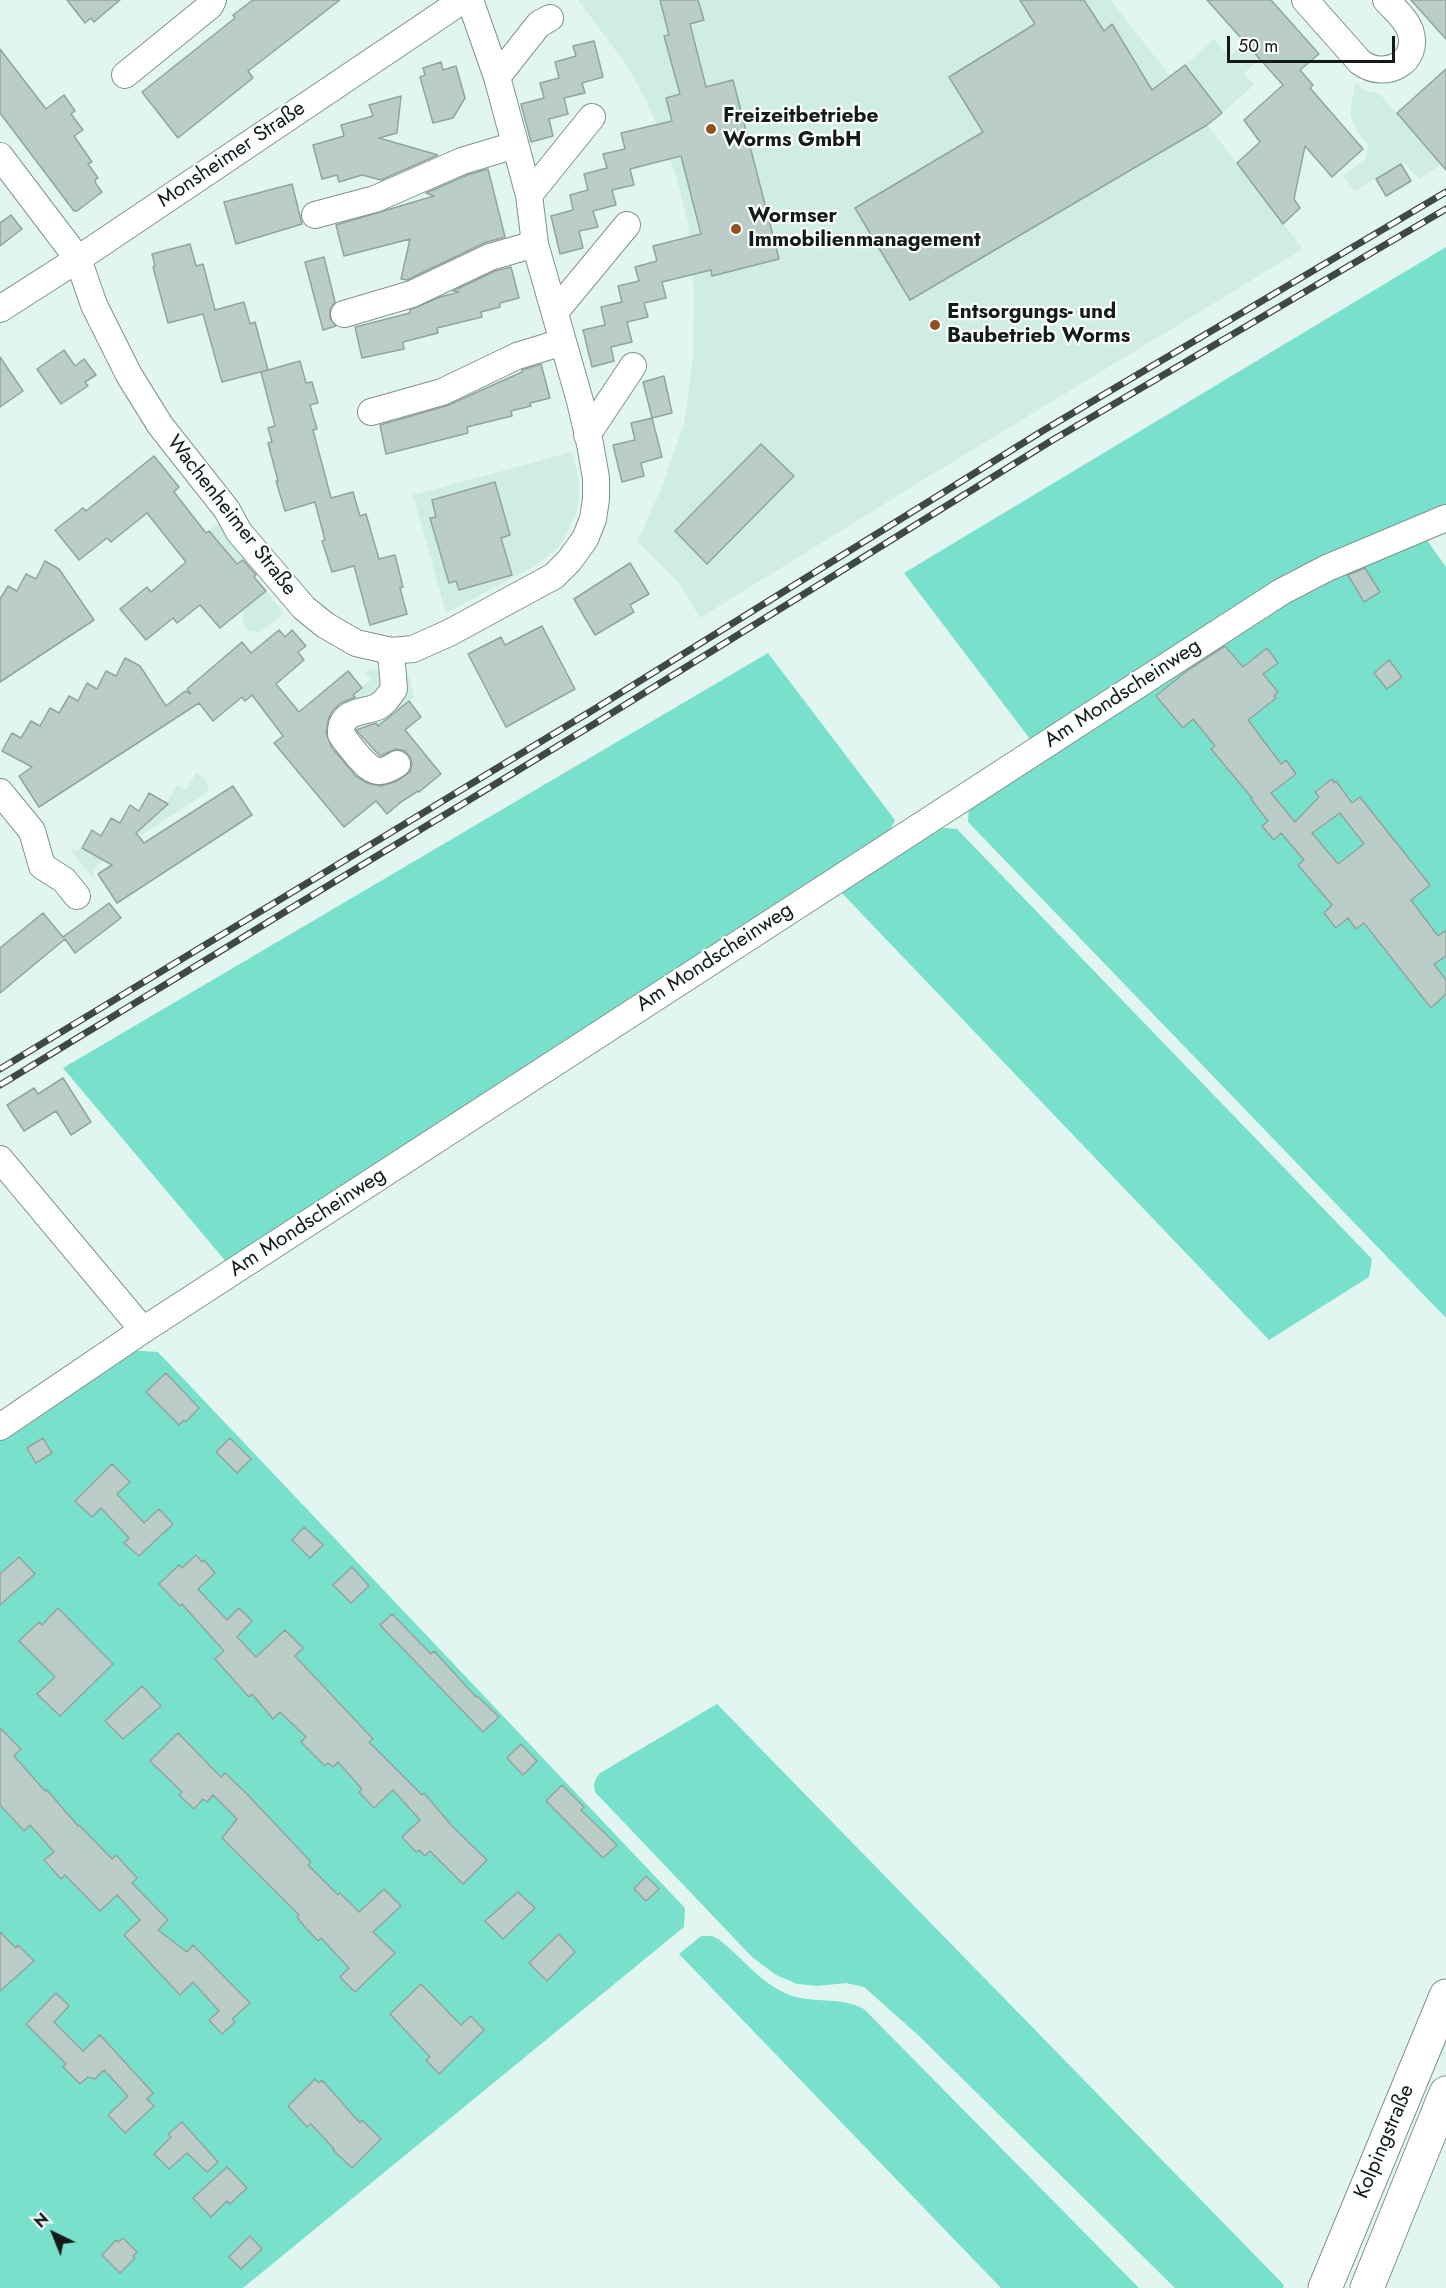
<!DOCTYPE html>
<meta charset="utf-8">
<style>
body{margin:0}
#map{position:relative;width:1446px;height:2288px;overflow:hidden;background:#e2f6f1;font-family:Jost,sans-serif}
canvas{display:block}
.north{position:absolute;left:24px;top:2204px;width:60px;height:60px;-webkit-text-stroke:4px #fbfffe;paint-order:stroke;rotate:317deg;font-size:16px;font-weight:700;line-height:24px;text-align:center;color:#141b19}
.north::after{content:'';display:block;margin:auto;width:21px;height:27px;background:#141b19;clip-path:polygon(50% 0,100% 100%,50% 72%,0 100%)}
.scale{position:absolute;left:1227px;top:36px;width:168px;height:27px;box-sizing:border-box;border:3px solid #141b19;border-top:0;padding-left:8px;font-size:18px;line-height:21px;white-space:nowrap;color:#141b19;-webkit-text-stroke:4px #fbfffe;paint-order:stroke}
</style>
<div id="map">
<canvas width="1446" height="2288"></canvas>
<div class="north">N</div>
<div class="scale">50 m</div>
</div>
<script>
const c = document.querySelector('canvas').getContext('2d');
c.lineJoin = 'round';
function paint(path, color) { c.fillStyle = color; c.fill(path, 'evenodd'); }
function strokePath(path, color, width, dash) { c.strokeStyle = color; c.lineWidth = width; c.lineCap = dash ? 'butt' : 'round'; c.setLineDash(dash || []); c.stroke(path); }
function label(font, color, halo, rows, align = 'center') {
  c.font = font + ' Jost,sans-serif'; c.lineWidth = 4.5; c.setLineDash([]); c.textBaseline = 'middle'; c.strokeStyle = halo; c.fillStyle = color; for (const [text, x, y, turn = 0] of rows) {
    c.save(); c.translate(x, y); c.rotate((+turn || 0) * Math.PI / 180); c.textAlign = isNaN(turn) ? turn : align; if (halo) c.strokeText(text, 0, 0); c.fillText(text, 0, 0); c.restore();
  }
}
paint(new Path2D(`
 M 578,0 L 1111,0 L 1303,249 L 931,475 L 700,618 L 677,580 L 637,542 L 661,489 L 684,424 L 693,358 L 694,293 L 688,223 L 676,175 L 658,127 L 643,95 L 628,67 Z
 M 1214,39 L 1229,57 L 1245,43 L 1260,59 L 1244,73 L 1254,85 L 1222,113 L 1185,65 Z
 M 1355,83 L 1366,91 L 1380,94 L 1441,165 L 1419,179 L 1403,162 L 1355,191 L 1343,176 L 1366,158 L 1368,144 L 1356,130 L 1350,115 Z
 M 572,452 L 579,482 L 579,496 L 577,511 L 565,538 L 557,549 L 533,567 L 446,613 L 413,495 Z
 M 220,522 L 248,556 L 214,584 L 221,545 L 209,531 Z
 M 266,591 L 284,613 L 260,632 L 249,631 L 243,624 L 244,614 L 242,611 Z
 M 370,669 L 387,671 L 407,669 L 414,697 L 379,726 L 370,715 L 353,729 L 357,734 L 352,738 L 378,759 L 395,746 L 414,771 L 380,794 L 320,720 L 371,680 L 365,673 Z
 M 196,773 L 205,778 L 209,791 L 97,865 L 93,872 L 95,881 L 69,848 L 75,851 L 82,848 L 91,853 L 101,836 L 110,840 L 129,828 L 139,811 L 148,815 L 158,798 L 167,803 L 177,785 L 186,790 Z`), '#cfece5');
paint(new Path2D(`
 M 1446,247 L 1446,505 L 1310,568 L 1033,743 L 904,573 Z
 M 1424,536 L 1446,567 L 1446,1318 L 968,822 L 969,805 L 1289,599 Z
 M 768,653 L 895,820 L 885,840 L 228,1264 L 63,1068 Z
 M 935,827 L 957,829 L 1372,1259 L 1369,1277 L 1269,1340 L 839,890 Z
 M 128,1350 L 158,1352 L 685,1908 L 684,1927 L 243,2288 L 0,2288 L 0,1434 Z
 M 717,1704 L 1284,2285 L 1283,2288 L 1175,2288 L 918,2035 L 864,1987 L 846,1983 L 817,1986 L 797,1984 L 776,1975 L 752,1957 L 595,1792 C 593,1783 595,1779 600,1773 Z
 M 701,1936 L 712,1936 L 718,1939 C 745,1959 762,1987 796,1997 C 820,2003 842,1997 864,2009 L 1139,2288 L 1001,2288 L 679,1954 Z`), '#79e1cb');
const building = new Path2D(`
 M 67,0 L 120,0 L 94,22 L 91,18 L 85,23 Z
 M 253,0 L 340,0 L 248,71 L 253,78 L 178,138 L 142,92 L 235,18 L 233,15 Z
 M 660,0 L 698,0 L 704,20 L 690,24 L 706,87 L 733,80 L 779,259 L 712,276 L 711,270 L 662,282 L 666,298 L 644,303 L 648,317 L 627,322 L 632,342 L 611,347 L 614,361 L 592,367 L 583,330 L 605,325 L 601,307 L 622,302 L 618,286 L 639,281 L 635,267 L 657,261 L 653,246 L 701,234 L 681,156 L 630,169 L 634,185 L 612,190 L 616,205 L 593,211 L 598,227 L 579,231 L 583,248 L 560,254 L 551,216 L 573,210 L 570,195 L 588,190 L 584,174 L 607,168 L 603,154 L 625,149 L 621,133 L 672,121 L 666,98 L 680,94 L 664,36 L 669,35 Z
 M 1020,0 L 1084,0 L 1104,31 L 1112,24 L 1152,90 L 1185,65 L 1222,113 L 1207,125 L 910,300 L 855,208 L 983,132 L 949,77 L 1035,24 Z
 M 1207,0 L 1271,0 L 1319,54 L 1300,70 L 1313,85 L 1310,88 L 1363,149 L 1332,177 L 1305,146 L 1294,199 L 1300,208 L 1283,224 L 1237,163 L 1260,142 L 1244,120 L 1283,85 Z
 M 1411,0 L 1446,0 L 1446,39 L 1436,28 Z
 M 594,41 L 603,77 L 582,83 L 585,93 L 564,98 L 568,114 L 549,119 L 553,136 L 531,142 L 521,104 L 544,98 L 540,83 L 559,78 L 555,62 L 576,56 L 573,46 Z
 M 0,49 L 46,109 L 64,95 L 75,111 L 71,114 L 83,130 L 74,136 L 92,162 L 88,164 L 98,178 L 95,180 L 96,184 L 102,192 L 77,211 L 74,211 L 0,113 Z
 M 441,62 L 443,70 L 456,66 L 465,98 L 453,118 L 433,123 L 420,77 L 425,75 L 423,68 Z
 M 1446,69 L 1446,170 L 1397,113 Z
 M 401,96 L 397,133 L 379,138 L 438,155 L 381,180 L 362,175 L 339,182 L 337,175 L 322,179 L 313,145 L 344,136 L 341,125 L 373,116 L 369,105 Z
 M 1401,164 L 1411,181 L 1386,196 L 1376,179 Z
 M 488,169 L 505,237 L 484,243 L 407,280 L 401,279 L 410,239 L 344,256 L 336,225 L 434,196 L 426,193 L 467,175 Z
 M 292,184 L 302,224 L 236,244 L 224,202 Z
 M 11,215 L 22,229 L 0,246 L 0,223 Z
 M 190,244 L 196,266 L 203,264 L 215,310 L 244,302 L 250,324 L 255,322 L 268,370 L 222,382 L 203,314 L 168,323 L 153,267 L 155,266 L 152,254 Z
 M 324,257 L 335,302 L 330,310 L 330,318 L 336,326 L 323,330 L 305,262 Z
 M 511,267 L 519,298 L 500,303 L 500,307 L 481,312 L 482,317 L 437,328 L 438,333 L 403,342 L 404,349 L 362,358 L 355,327 L 410,313 L 410,310 L 440,297 L 459,292 L 453,291 L 495,271 Z
 M 64,350 L 75,366 L 84,359 L 96,375 L 85,382 L 88,386 L 61,404 L 37,369 Z
 M 0,357 L 23,391 L 0,407 Z
 M 300,361 L 306,383 L 312,382 L 318,403 L 310,405 L 317,429 L 313,430 L 331,498 L 353,492 L 360,516 L 366,514 L 379,559 L 395,555 L 403,587 L 400,588 L 407,614 L 370,625 L 354,566 L 332,572 L 322,541 L 325,540 L 315,502 L 285,511 L 276,481 L 278,481 L 268,443 L 272,442 L 268,428 L 275,426 L 261,372 Z
 M 541,364 L 550,398 L 530,403 L 531,406 L 511,411 L 512,416 L 467,427 L 468,433 L 386,454 L 380,425 L 446,406 L 522,372 L 522,370 Z
 M 664,376 L 672,413 L 652,418 L 643,382 Z
 M 652,418 L 662,457 L 641,463 L 644,476 L 622,482 L 613,445 L 635,440 L 631,423 Z
 M 761,444 L 794,476 L 707,564 L 675,531 Z
 M 154,456 L 179,487 L 174,492 L 206,533 L 209,531 L 237,564 L 243,560 L 256,575 L 254,577 L 266,591 L 220,628 L 200,605 L 177,623 L 173,618 L 146,640 L 120,609 L 147,587 L 151,592 L 186,562 L 147,513 L 111,542 L 107,538 L 79,560 L 55,530 L 83,508 L 86,511 Z
 M 495,482 L 510,535 L 501,538 L 512,575 L 459,590 L 456,581 L 449,583 L 430,518 L 436,517 L 432,500 Z
 M 45,561 L 59,569 L 94,620 L 0,682 L 0,599 L 8,586 L 17,591 L 26,574 L 36,579 Z
 M 630,563 L 649,594 L 630,605 L 634,612 L 595,635 L 574,599 Z
 M 1365,568 L 1380,592 L 1364,602 L 1348,575 Z
 M 542,626 L 575,689 L 506,727 L 468,654 L 501,637 L 505,645 Z
 M 279,630 L 285,637 L 292,630 L 306,646 L 298,652 L 304,660 L 276,684 L 299,712 L 348,671 L 362,688 L 353,695 L 355,697 L 341,703 L 333,710 L 328,720 L 326,733 L 332,748 L 356,776 L 367,783 L 381,786 L 397,781 L 410,772 L 412,763 L 410,757 L 405,751 L 396,749 L 380,756 L 356,730 L 376,723 L 378,726 L 409,701 L 421,717 L 405,730 L 441,774 L 419,792 L 418,791 L 401,802 L 387,814 L 376,801 L 344,827 L 274,743 L 283,736 L 252,695 L 245,701 L 242,697 L 213,721 L 199,703 L 39,807 L 19,776 L 32,767 L 2,751 L 12,733 L 21,738 L 31,721 L 40,726 L 50,708 L 59,713 L 69,696 L 78,701 L 87,683 L 97,689 L 106,671 L 116,676 L 125,658 L 140,666 L 166,706 L 185,691 L 191,694 L 187,689 L 242,642 L 251,653 Z
 M 1225,646 L 1243,667 L 1267,648 L 1278,663 L 1263,674 L 1278,692 L 1274,696 L 1276,698 L 1248,720 L 1281,764 L 1286,760 L 1296,774 L 1271,793 L 1295,822 L 1319,797 L 1315,792 L 1332,779 L 1334,783 L 1336,781 L 1352,803 L 1360,797 L 1430,885 L 1411,900 L 1438,936 L 1446,930 L 1446,956 L 1434,964 L 1446,980 L 1446,994 L 1431,1008 L 1364,923 L 1356,929 L 1348,918 L 1336,928 L 1324,913 L 1332,905 L 1298,865 L 1304,860 L 1281,833 L 1274,840 L 1262,826 L 1268,821 L 1251,799 L 1252,798 L 1211,749 L 1215,746 L 1193,719 L 1183,728 L 1156,696 L 1188,670 ZM 1340,813 L 1364,844 L 1338,864 L 1312,833 Z
 M 1389,660 L 1402,677 L 1387,689 L 1374,673 Z
 M 233,786 L 252,815 L 117,903 L 98,874 L 112,865 L 82,848 L 92,830 L 101,836 L 111,818 L 120,823 L 130,805 L 139,811 L 149,793 L 168,804 L 136,833 L 144,843 Z
 M 109,903 L 121,918 L 75,953 L 65,939 L 0,993 L 0,948 L 43,913 L 63,937 Z
 M 63,1078 L 91,1122 L 71,1135 L 56,1111 L 24,1131 L 7,1105 L 34,1088 L 38,1094 Z
 M 166,1373 L 199,1408 L 186,1422 L 184,1420 L 179,1425 L 146,1392 Z
 M 43,1438 L 52,1453 L 36,1463 L 27,1448 Z
 M 230,1438 L 251,1459 L 237,1473 L 216,1452 Z
 M 112,1464 L 130,1482 L 117,1494 L 144,1523 L 159,1509 L 173,1524 L 139,1556 L 124,1543 L 129,1538 L 101,1508 L 92,1517 L 75,1501 Z
 M 304,1527 L 323,1545 L 310,1558 L 292,1540 Z
 M 196,1555 L 202,1562 L 204,1560 L 215,1573 L 198,1589 L 227,1620 L 239,1608 L 252,1621 L 237,1637 L 256,1657 L 285,1630 L 303,1648 L 295,1656 L 373,1739 L 369,1742 L 422,1795 L 424,1793 L 453,1827 L 487,1860 L 463,1884 L 430,1851 L 425,1856 L 419,1850 L 416,1852 L 402,1837 L 420,1820 L 393,1790 L 374,1808 L 359,1792 L 362,1789 L 338,1762 L 333,1767 L 328,1763 L 325,1766 L 301,1742 L 306,1737 L 280,1712 L 273,1719 L 252,1694 L 249,1697 L 215,1659 L 224,1651 L 182,1604 L 180,1606 L 159,1584 L 179,1565 L 182,1568 Z
 M 19,1557 L 35,1574 L 0,1605 L 0,1574 Z
 M 352,1567 L 369,1586 L 351,1603 L 333,1585 Z
 M 58,1608 L 113,1664 L 60,1716 L 37,1694 L 55,1677 L 19,1641 L 39,1622 L 42,1625 Z
 M 392,1614 L 431,1654 L 434,1651 L 476,1697 L 477,1696 L 499,1717 L 483,1732 L 380,1625 Z
 M 142,1686 L 161,1706 L 123,1739 L 105,1721 Z
 M 0,1728 L 21,1749 L 14,1756 L 45,1791 L 47,1790 L 78,1826 L 79,1825 L 112,1859 L 116,1855 L 137,1878 L 132,1883 L 168,1920 L 158,1930 L 187,1952 L 193,1945 L 250,2003 L 232,2019 L 235,2022 L 222,2034 L 209,2020 L 219,2011 L 193,1982 L 180,1995 L 124,1935 L 140,1920 L 117,1895 L 100,1911 L 65,1875 L 61,1879 L 44,1860 L 54,1852 L 30,1825 L 24,1831 L 0,1805 Z
 M 178,1733 L 221,1777 L 225,1773 L 247,1794 L 311,1862 L 308,1865 L 338,1895 L 340,1893 L 359,1912 L 384,1889 L 401,1906 L 373,1932 L 395,1953 L 355,1992 L 340,1977 L 349,1968 L 321,1938 L 318,1941 L 304,1926 L 297,1917 L 299,1915 L 222,1838 L 237,1819 L 213,1795 L 207,1802 L 203,1799 L 194,1809 L 179,1795 L 182,1792 L 150,1761 Z
 M 521,1744 L 537,1761 L 523,1775 L 507,1758 Z
 M 562,1785 L 584,1807 L 581,1810 L 617,1845 L 603,1858 L 546,1801 Z
 M 646,1876 L 659,1889 L 646,1901 L 634,1889 Z
 M 518,1892 L 535,1908 L 503,1939 L 485,1921 Z
 M 0,1932 L 16,1948 L 18,1945 L 34,1961 L 0,1991 Z
 M 559,1934 L 575,1952 L 547,1981 L 529,1963 Z
 M 421,1984 L 461,2025 L 471,2016 L 484,2030 L 439,2074 L 426,2060 L 430,2057 L 390,2014 Z
 M 56,1993 L 69,2006 L 54,2022 L 83,2051 L 100,2035 L 153,2093 L 147,2099 L 154,2106 L 125,2133 L 108,2115 L 128,2096 L 104,2070 L 95,2079 L 88,2077 L 80,2084 L 63,2067 L 66,2064 L 26,2024 Z
 M 315,2079 L 319,2083 L 322,2080 L 360,2123 L 362,2120 L 381,2139 L 352,2168 L 333,2150 L 334,2149 L 311,2124 L 307,2127 L 288,2106 Z
 M 182,2122 L 218,2162 L 207,2172 L 187,2153 L 169,2169 L 154,2154 L 171,2137 L 168,2134 Z
 M 227,2167 L 247,2188 L 230,2204 L 227,2201 L 211,2217 L 193,2198 Z
 M 250,2236 L 262,2249 L 241,2269 L 229,2257 Z
 M 123,2238 L 137,2252 L 133,2256 L 135,2258 L 120,2273 L 102,2255 L 116,2240 L 118,2242 Z`);
paint(building, '#bacdc8');
strokePath(building, '#92a49f', 1.5);
const minor = new Path2D(`
 M 1305,0 L 1360,62 C 1385,81 1421,62 1410,30 C 1406,19 1394,9 1386,0
 M 125,75 L 210,6 L 213,0
 M 497,77 L 539,24 L 550,18
 M 0,156 L 78,259 L 94,305 L 129,375 L 160,425 L 227,510 L 239,532 L 304,608 L 325,625 L 356,643 L 391,651 L 413,649 L 449,633 L 554,576 L 569,561 L 585,539 L 593,519 L 596,499 L 596,478 L 590,444 L 580,401 L 535,244 L 529,195 L 497,77 L 470,0
 M 529,195 L 592,117
 M 315,215 L 375,199 L 462,161 L 515,145
 M 0,309 L 78,259 L 463,0
 M 555,312 L 627,225
 M 344,314 L 412,294 L 490,257 L 535,244
 M 371,412 L 442,392 L 517,356 L 563,342
 M 587,435 L 633,366
 M 391,651 L 394,689 C 389,696 385,703 377,707 C 363,713 340,710 341,734 C 345,741 351,747 356,754 C 371,770 376,778 397,764
 M 0,792 L 32,831 L 42,866 L 64,880 L 77,896
 M 0,1159 L 143,1330
 M 0,1427 L 143,1330 L 1281,592 L 1327,568 L 1446,518`);
const secondary = new Path2D(`
 M 1325,2288 L 1446,1996
 M 1367,2288 L 1446,2093`);
strokePath(minor, '#81938f', 28);
strokePath(secondary, '#81938f', 35);
strokePath(minor, '#fff', 26);
strokePath(secondary, '#fff', 33);
const rail = new Path2D(`
 M 0,1069 L 593,710 L 1044,430 L 1446,192
 M 0,1085 L 599,721 L 1051,441 L 1446,209`);
strokePath(rail, '#3e4845', 7);
strokePath(rail, '#fbfffe', 4.5, [14]);
for (const [x, y, r, color] of [
 [711,129,6,"#92501e"],
 [736,229,6,"#92501e"],
 [935,325,6,"#92501e"]
]) { const dot = new Path2D(); dot.arc(x, y, r, 0, 2 * Math.PI); c.fillStyle = color; c.fill(dot); strokePath(dot, '#fbfffe', 2); }
label('bold 21px', '#141b19', '#fbfffe', [
 ["Freizeitbetriebe",723,117],
 ["Worms GmbH",723,141],
 ["Wormser",748,217],
 ["Immobilienmanagement",748,241],
 ["Entsorgungs- und",947,313],
 ["Baubetrieb Worms",947,337]
], 'left');
label('21px', '#141b19', '#fbfffe', [
 ["Monsheimer Straße",232,155,-34],
 ["Wachenheimer Straße",231,516,52],
 ["Am Mondscheinweg",1123,694,-33],
 ["Am Mondscheinweg",715,958,-33],
 ["Am Mondscheinweg",308,1223,-33],
 ["Kolpingstraße",1385,2142,-67]
]);
</script>
